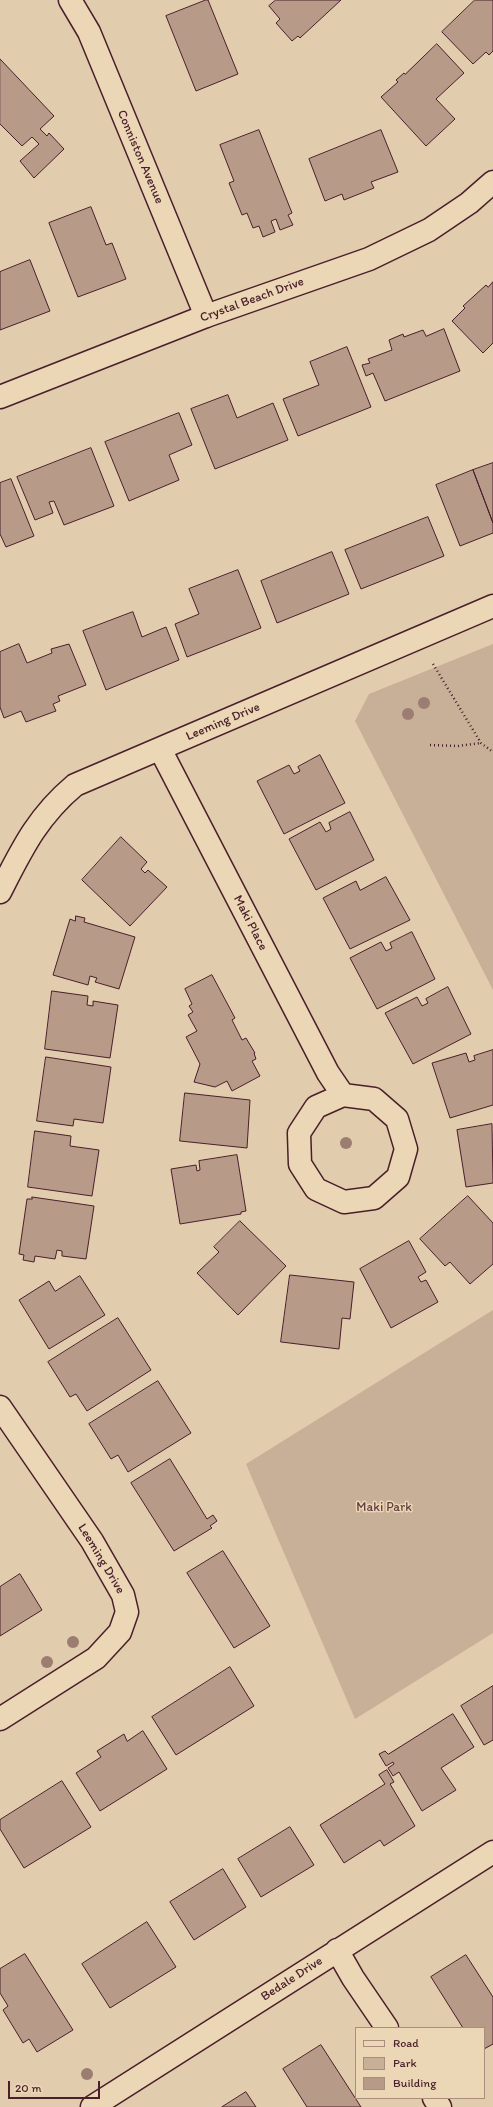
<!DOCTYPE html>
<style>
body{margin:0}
#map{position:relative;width:493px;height:2107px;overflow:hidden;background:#e1ccad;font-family:Itim,sans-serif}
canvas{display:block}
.legend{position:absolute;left:355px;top:2027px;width:130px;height:72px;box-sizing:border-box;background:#ebd7b5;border:1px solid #ab8d7e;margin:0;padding:5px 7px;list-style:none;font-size:12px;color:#4a1f2b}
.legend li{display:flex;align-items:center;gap:8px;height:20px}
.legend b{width:20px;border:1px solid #ab8d7e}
.scale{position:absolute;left:8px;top:2081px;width:92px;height:18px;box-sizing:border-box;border:2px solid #4a1f2b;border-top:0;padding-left:5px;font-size:12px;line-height:14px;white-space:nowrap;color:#4a1f2b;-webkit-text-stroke:3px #ebd7b5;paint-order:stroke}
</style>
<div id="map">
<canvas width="493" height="2107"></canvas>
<ul class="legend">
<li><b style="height:5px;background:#ebd7b5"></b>Road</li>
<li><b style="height:11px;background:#c8af97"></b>Park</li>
<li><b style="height:11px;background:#b79b88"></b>Building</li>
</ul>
<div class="scale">20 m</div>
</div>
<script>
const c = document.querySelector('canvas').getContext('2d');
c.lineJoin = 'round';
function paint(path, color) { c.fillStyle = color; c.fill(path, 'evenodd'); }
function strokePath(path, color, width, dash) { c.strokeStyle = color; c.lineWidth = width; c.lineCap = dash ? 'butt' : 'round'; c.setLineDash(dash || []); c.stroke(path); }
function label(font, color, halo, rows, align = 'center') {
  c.font = font + ' Itim,sans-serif'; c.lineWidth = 3; c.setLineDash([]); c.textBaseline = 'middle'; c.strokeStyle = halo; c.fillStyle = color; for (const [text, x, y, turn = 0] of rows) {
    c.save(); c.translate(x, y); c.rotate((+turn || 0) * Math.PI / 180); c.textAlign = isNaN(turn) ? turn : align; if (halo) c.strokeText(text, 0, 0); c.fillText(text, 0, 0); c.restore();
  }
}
paint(new Path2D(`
 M 493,644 L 493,990 L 355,721 L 369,694 Z
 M 493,1310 L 493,1633 L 355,1719 L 246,1464 Z`), '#c8af97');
const building = new Path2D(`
 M 206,0 L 208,0 L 238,74 L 196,91 L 166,16 Z
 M 276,0 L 341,0 L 300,38 L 298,36 L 292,41 L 276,23 L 280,19 L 269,6 Z
 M 475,0 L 493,0 L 493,51 L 489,55 L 486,52 L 473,64 L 442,32 Z
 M 437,44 L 464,73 L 436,99 L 455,119 L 426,146 L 381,97 L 398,82 L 396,80 L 404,73 L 405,74 Z
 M 0,59 L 54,116 L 40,129 L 47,136 L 49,133 L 64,149 L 34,178 L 20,161 L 39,144 L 32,137 L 22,146 L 0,124 Z
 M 259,130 L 292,213 L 288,215 L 293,225 L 280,230 L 276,219 L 271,221 L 275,232 L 263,237 L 259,226 L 253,228 L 247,213 L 242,215 L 229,183 L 234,181 L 220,145 Z
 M 381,130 L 398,172 L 371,182 L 374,188 L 344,200 L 342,194 L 325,201 L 309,159 Z
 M 91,207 L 106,245 L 112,243 L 126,279 L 78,297 L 49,223 Z
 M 30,260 L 50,311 L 0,330 L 0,272 Z
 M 493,282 L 493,343 L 483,353 L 452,321 L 465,308 L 463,306 L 486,285 L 488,287 Z
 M 444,329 L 460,371 L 385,401 L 373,373 L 366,376 L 362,365 L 370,363 L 368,359 L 392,350 L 389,340 L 403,334 L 404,337 L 423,330 L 426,336 Z
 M 347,347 L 371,407 L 298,436 L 283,399 L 319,385 L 310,362 Z
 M 228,395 L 237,418 L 273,403 L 288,440 L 215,469 L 191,409 Z
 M 179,413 L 192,445 L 169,455 L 179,480 L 129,501 L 105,442 Z
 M 91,448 L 114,506 L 64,525 L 54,501 L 49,502 L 53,513 L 35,520 L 17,477 Z
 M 493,463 L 493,523 L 473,470 Z
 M 473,470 L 493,523 L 493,533 L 460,546 L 436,485 Z
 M 11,479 L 34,536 L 6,547 L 0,534 L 0,483 Z
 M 428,517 L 444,556 L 361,589 L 345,550 Z
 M 332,552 L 349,594 L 277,623 L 261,581 Z
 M 238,570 L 261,628 L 187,657 L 175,624 L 199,614 L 189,589 Z
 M 133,612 L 142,637 L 166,627 L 179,660 L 106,690 L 83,631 Z
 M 19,644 L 27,663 L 52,653 L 51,649 L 69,644 L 86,685 L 58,696 L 60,701 L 53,704 L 56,711 L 26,722 L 21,711 L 4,718 L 0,707 L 0,652 Z
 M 320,755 L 345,803 L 284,834 L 257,781 L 289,765 L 294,774 L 300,771 L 298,767 Z
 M 350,812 L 374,860 L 316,890 L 289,839 L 320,822 L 326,832 L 331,829 L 329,823 Z
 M 121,837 L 147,862 L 141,869 L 145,873 L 148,870 L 167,887 L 130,926 L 82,880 Z
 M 386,877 L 410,920 L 350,949 L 323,898 L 356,881 L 360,890 Z
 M 76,916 L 85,918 L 84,922 L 135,937 L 119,989 L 95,982 L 97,978 L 90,976 L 88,985 L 53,975 L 70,919 L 75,921 Z
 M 412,932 L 435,979 L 377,1009 L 350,958 L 381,942 L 386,951 L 392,948 L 390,943 Z
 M 212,975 L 235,1018 L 232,1020 L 242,1040 L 246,1038 L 255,1053 L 254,1053 L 256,1059 L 252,1061 L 260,1076 L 232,1091 L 227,1081 L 215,1087 L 194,1082 L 200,1064 L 186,1037 L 197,1031 L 188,1015 L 193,1012 L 189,1006 L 192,1004 L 185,989 Z
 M 448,987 L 471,1034 L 413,1064 L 385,1013 L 417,997 L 422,1006 L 428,1003 L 426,999 Z
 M 52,991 L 88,996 L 87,1005 L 93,1006 L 93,1001 L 118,1005 L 110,1058 L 45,1049 Z
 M 493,1050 L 493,1105 L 450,1118 L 432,1063 L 466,1053 L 469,1062 L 475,1060 L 474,1056 Z
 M 46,1057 L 111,1067 L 103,1123 L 74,1119 L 73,1126 L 37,1121 Z
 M 185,1093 L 250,1100 L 247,1148 L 180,1141 Z
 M 492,1124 L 493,1183 L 466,1187 L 457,1130 Z
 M 35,1131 L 71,1136 L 70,1146 L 99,1150 L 92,1196 L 28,1187 Z
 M 237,1155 L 246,1211 L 241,1212 L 241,1214 L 180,1224 L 171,1169 L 196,1165 L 197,1171 L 200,1170 L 199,1161 Z
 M 468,1196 L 493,1223 L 493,1264 L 470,1284 L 450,1262 L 445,1266 L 420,1239 Z
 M 32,1197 L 94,1206 L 86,1259 L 62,1256 L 62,1251 L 57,1250 L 55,1259 L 35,1256 L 34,1262 L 23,1260 L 24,1255 L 19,1254 L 27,1199 L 32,1199 Z
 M 240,1221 L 286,1266 L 238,1315 L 197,1273 L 219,1252 L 214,1247 Z
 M 409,1241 L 426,1272 L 418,1277 L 421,1282 L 426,1280 L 438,1302 L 391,1328 L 360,1269 Z
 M 290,1275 L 354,1282 L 350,1319 L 342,1318 L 339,1349 L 281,1342 Z
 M 80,1276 L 105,1315 L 49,1349 L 19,1300 L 49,1281 L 55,1291 Z
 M 118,1318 L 151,1370 L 87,1411 L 76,1394 L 70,1397 L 48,1362 Z
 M 158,1381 L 191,1433 L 128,1472 L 118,1455 L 111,1459 L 89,1424 Z
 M 170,1459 L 207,1519 L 213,1515 L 217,1521 L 210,1526 L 212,1528 L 174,1551 L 131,1483 Z
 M 223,1551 L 270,1626 L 234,1648 L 187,1573 Z
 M 20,1574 L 42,1610 L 0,1636 L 0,1587 Z
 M 230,1667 L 254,1706 L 176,1755 L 152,1717 Z
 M 493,1686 L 493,1740 L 484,1745 L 461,1706 Z
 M 453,1714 L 474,1747 L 441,1768 L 456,1790 L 422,1811 L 399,1772 L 393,1776 L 388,1768 L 394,1764 L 393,1762 L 386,1766 L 379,1754 L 385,1751 L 388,1754 Z
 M 143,1731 L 167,1769 L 100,1811 L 76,1773 L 101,1757 L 97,1751 L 124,1734 L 127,1741 Z
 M 387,1770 L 394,1782 L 390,1784 L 415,1826 L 384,1846 L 380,1840 L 344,1863 L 320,1825 L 385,1784 L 379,1775 Z
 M 62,1781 L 91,1827 L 24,1868 L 0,1829 L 0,1820 Z
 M 290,1827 L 314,1865 L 261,1897 L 238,1859 Z
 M 223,1869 L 246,1907 L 194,1940 L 170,1902 Z
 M 147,1922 L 176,1967 L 110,2008 L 82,1964 Z
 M 25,1954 L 73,2030 L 37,2052 L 29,2039 L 23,2043 L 3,2010 L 8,2006 L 0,1993 L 0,1969 Z
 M 466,1955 L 493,1997 L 493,2044 L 484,2049 L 484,2028 L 463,2028 L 431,1977 Z
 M 321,2045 L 361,2107 L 307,2107 L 283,2069 Z
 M 246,2092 L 256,2107 L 222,2107 Z`);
paint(building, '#b79b88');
strokePath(building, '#4a1f2b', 1);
const street = new Path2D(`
 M 70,0 L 89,32 L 206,316
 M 160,749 L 328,1073 L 343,1095 L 374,1099 L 397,1119 L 406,1149 L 398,1177 L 374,1198 L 344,1202 L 316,1189 L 300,1164 L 299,1133 L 316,1107 L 343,1095
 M 0,892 C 22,849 37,817 75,785 L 493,606
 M 0,1407 L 92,1541 L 123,1595 L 127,1612 L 120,1632 L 96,1658 L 0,1719
 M 337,1950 L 353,1978 L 387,2028
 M 434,2098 L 440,2107
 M 92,2107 L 493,1852`);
const secondary = new Path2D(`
 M 0,397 L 206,316 L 369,259 L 429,230 L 469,203 L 493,182`);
strokePath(street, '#4a1f2b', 25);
strokePath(secondary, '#4a1f2b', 25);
strokePath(new Path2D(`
 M 433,664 L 481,743 L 493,752
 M 430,745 L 458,746 L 481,743`), '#4a1f2b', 2.5, [1, 3]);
strokePath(street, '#ebd7b5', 22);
strokePath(secondary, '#ebd7b5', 22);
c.fillStyle = '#9c7d72';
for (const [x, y] of [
 [424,703],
 [408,714],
 [346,1143],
 [73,1642],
 [47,1662],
 [87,2074]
]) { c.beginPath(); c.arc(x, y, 6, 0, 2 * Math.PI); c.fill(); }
label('13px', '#4a1f2b', '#ebd7b5', [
 ["Conniston Avenue",140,157,67],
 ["Crystal Beach Drive",252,300,-20],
 ["Leeming Drive",223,722,-23],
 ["Maki Place",250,923,63],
 ["Leeming Drive",101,1559,59],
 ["Bedale Drive",292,1979,-33]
]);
label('13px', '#633c41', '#ebd7b5', [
 ["Maki Park",384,1508]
]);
</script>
